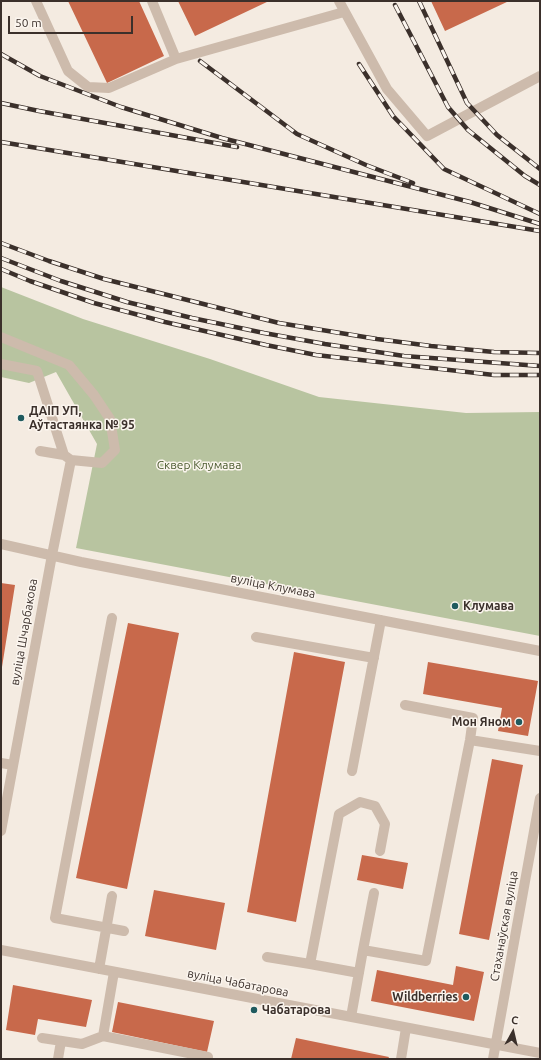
<!DOCTYPE html>
<meta charset="utf-8">
<style>
body{margin:0}
#map{position:relative;width:541px;height:1060px;overflow:hidden;background:#f4ebe1;font-family:Ubuntu,sans-serif}
canvas{display:block}
.frame{position:absolute;inset:0;border:2px solid #3b302b;pointer-events:none}
.north{position:absolute;left:493px;top:1012px;width:40px;height:40px;-webkit-text-stroke:3px #fbf5ee;paint-order:stroke;rotate:8deg;font-size:11px;font-weight:700;line-height:16px;text-align:center;color:#3b302b}
.north::after{content:'';display:block;margin:auto;width:14px;height:18px;background:#3b302b;clip-path:polygon(50% 0,100% 100%,50% 72%,0 100%)}
.scale{position:absolute;left:8px;top:16px;width:125px;height:18px;box-sizing:border-box;border:2px solid #3b302b;border-top:0;padding-left:5px;font-size:12px;line-height:14px;white-space:nowrap;color:#3b302b;-webkit-text-stroke:3px #fbf5ee;paint-order:stroke}
</style>
<div id="map">
<canvas width="541" height="1060"></canvas>
<div class="frame"></div>
<div class="north">С</div>
<div class="scale">50 m</div>
</div>
<script>
const c = document.querySelector('canvas').getContext('2d');
c.lineJoin = 'round';
function paint(path, color) { c.fillStyle = color; c.fill(path, 'evenodd'); }
function strokePath(path, color, width, dash) { c.strokeStyle = color; c.lineWidth = width; c.lineCap = dash ? 'butt' : 'round'; c.setLineDash(dash || []); c.stroke(path); }
function label(font, color, halo, rows, align = 'center') {
  c.font = font + ' Ubuntu,sans-serif'; c.lineWidth = 3; c.setLineDash([]); c.textBaseline = 'middle'; c.strokeStyle = halo; c.fillStyle = color; for (const [text, x, y, turn = 0] of rows) {
    c.save(); c.translate(x, y); c.rotate((+turn || 0) * Math.PI / 180); c.textAlign = isNaN(turn) ? turn : align; if (halo) c.strokeText(text, 0, 0); c.fillText(text, 0, 0); c.restore();
  }
}
paint(new Path2D(`
 M 1,287 L 83,319 L 210,359 L 319,397 L 466,413 L 540,412 L 540,636 L 76,548 L 97,444 L 56,372 L 29,383 L 1,377 Z`), '#b8c4a0');
paint(new Path2D(`
 M 68,1 L 139,1 L 164,56 L 107,83 Z
 M 178,1 L 269,1 L 195,36 Z
 M 431,1 L 509,1 L 445,31 Z
 M 1,583 L 15,585 L 2,667 L 1,667 Z
 M 128,623 L 179,633 L 127,889 L 76,878 Z
 M 294,652 L 345,662 L 296,922 L 247,912 Z
 M 428,662 L 538,681 L 528,736 L 498,731 L 502,708 L 423,694 Z
 M 492,759 L 523,765 L 489,940 L 459,934 Z
 M 362,855 L 408,863 L 403,889 L 357,880 Z
 M 154,890 L 225,903 L 216,950 L 145,936 Z
 M 456,966 L 484,972 L 474,1021 L 371,1001 L 377,970 L 453,985 Z
 M 13,985 L 92,1000 L 86,1027 L 38,1019 L 35,1035 L 6,1030 Z
 M 118,1002 L 214,1021 L 207,1052 L 112,1032 Z
 M 296,1038 L 389,1057 L 388,1059 L 291,1059 Z`), '#c8694b');
strokePath(new Path2D(`
 M 36,1 L 68,71 L 88,87 L 109,88 L 176,59 L 344,12
 M 152,1 L 176,59
 M 339,1 L 387,89 L 427,136 L 540,76
 M 1,337 L 69,365 L 94,395 L 110,419 L 115,450 L 102,463 L 71,460 L 64,455 L 40,451
 M 1,364 L 37,371 L 64,455
 M 1,544 L 81,562 L 540,651
 M 112,618 L 55,918 L 124,931
 M 256,637 L 374,658
 M 470,740 L 540,751
 M 1,763 L 13,765
 M 352,771 L 381,620
 M 1,831 L 52,555 L 71,460
 M 1,950 L 540,1053
 M 363,950 L 374,893
 M 267,957 L 310,964
 M 99,969 L 112,896
 M 359,973 L 310,964 L 339,814 L 360,802 L 375,806 L 385,824 L 380,851
 M 351,1017 L 363,950 L 426,961 L 470,740 L 473,718 L 405,705
 M 103,1036 L 114,972
 M 42,1038 L 82,1044 L 103,1036 L 208,1057
 M 58,1059 L 61,1041
 M 401,1059 L 406,1028
 M 493,1059 L 540,798`), '#cdbbac', 10);
const rail = new Path2D(`
 M 419,1 L 467,103 L 497,135 L 540,169
 M 395,5 L 448,107 L 468,130 L 525,176 L 540,185
 M 1,54 L 40,76 L 121,107 L 222,138 L 470,202 L 540,224
 M 200,61 L 297,134 L 366,165 L 413,183
 M 359,64 L 393,116 L 444,169 L 540,214
 M 1,103 L 39,111 L 237,147
 M 1,142 L 540,231
 M 1,243 L 49,261 L 104,279 L 279,323 L 377,339 L 431,346 L 494,352 L 540,353
 M 1,258 L 61,281 L 127,302 L 192,318 L 264,333 L 325,344 L 404,356 L 540,366
 M 1,269 L 30,281 L 94,303 L 165,322 L 266,345 L 316,355 L 494,375 L 540,375`);
strokePath(rail, '#3b302b', 4.5);
strokePath(rail, '#fbf5ee', 3, [9]);
for (const [x, y, r, color] of [
 [21,418,4,"#1f5a5e"],
 [455,606,4,"#1f5a5e"],
 [519,722,4,"#1f5a5e"],
 [466,997,4,"#1f5a5e"],
 [254,1010,4,"#1f5a5e"]
]) { const dot = new Path2D(); dot.arc(x, y, r, 0, 2 * Math.PI); c.fillStyle = color; c.fill(dot); strokePath(dot, '#fbf5ee', 1.5); }
label('bold 12px', '#3b302b', '#fbf5ee', [
 ["ДАІП УП,",29,411],
 ["Аўтастаянка № 95",29,425],
 ["Клумава",463,606],
 ["Мон Яном",511,722,"right"],
 ["Wildberries",458,997,"right"],
 ["Чабатарова",262,1010]
], 'left');
label('12px', '#4a5a2e', '#fbf5ee', [
 ["Сквер Клумава",199,465]
]);
label('12px', '#3b302b', '#fbf5ee', [
 ["вуліца Клумава",273,586,11],
 ["вуліца Шчарбакова",24,632,-80],
 ["Стаханаўская вуліца",504,926,-80],
 ["вуліца Чабатарова",238,983,11]
]);
</script>
